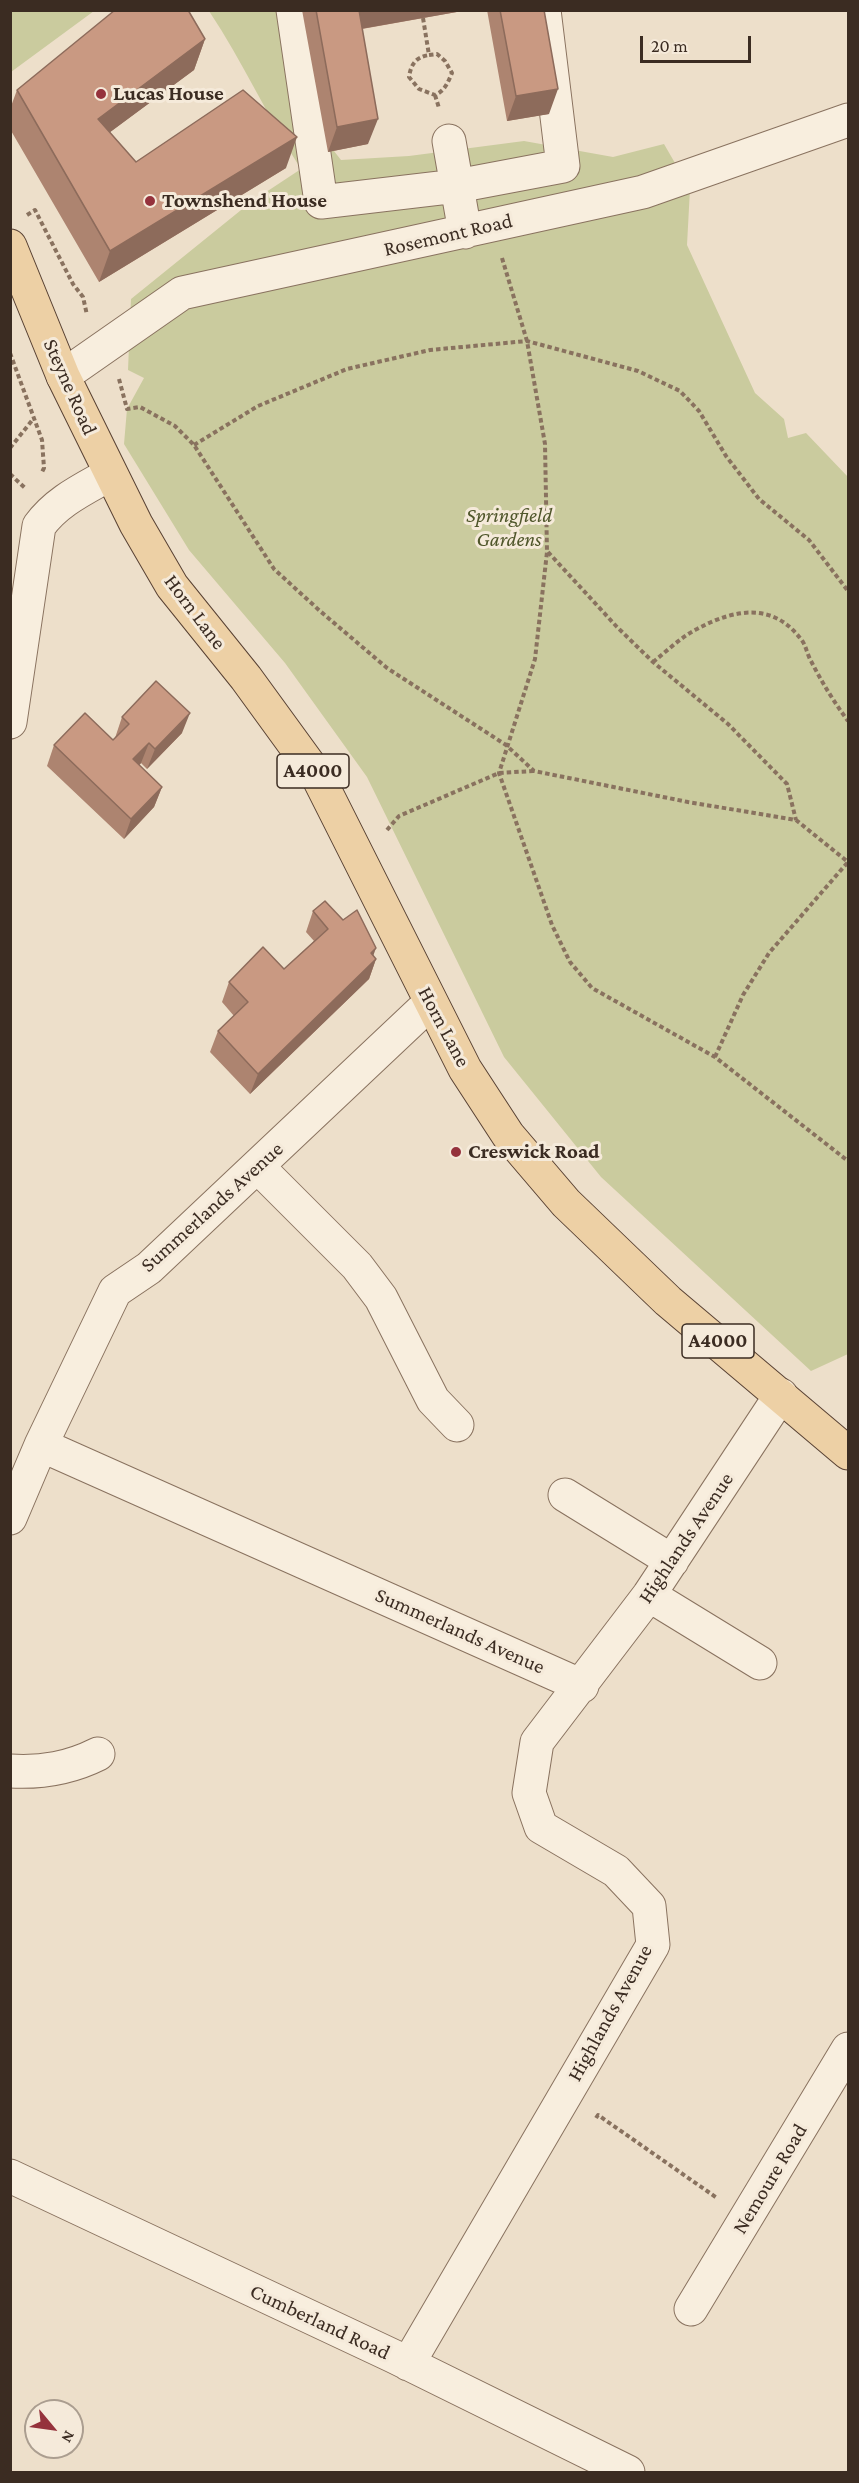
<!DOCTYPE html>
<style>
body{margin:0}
#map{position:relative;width:859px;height:2483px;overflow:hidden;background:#eddfca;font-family:"Crimson Pro",serif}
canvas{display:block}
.frame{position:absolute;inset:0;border:12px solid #3b2c22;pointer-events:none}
.north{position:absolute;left:24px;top:2399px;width:60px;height:60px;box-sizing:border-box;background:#f5eada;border:2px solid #ab9e90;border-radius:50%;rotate:119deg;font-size:16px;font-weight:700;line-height:24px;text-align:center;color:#3b2c22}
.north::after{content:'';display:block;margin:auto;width:21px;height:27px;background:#95323c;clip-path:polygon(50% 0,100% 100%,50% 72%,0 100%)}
.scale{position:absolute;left:640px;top:36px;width:111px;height:27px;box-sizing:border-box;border:3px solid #3b2c22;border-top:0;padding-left:8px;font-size:18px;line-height:21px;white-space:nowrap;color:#3b2c22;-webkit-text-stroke:4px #f5eada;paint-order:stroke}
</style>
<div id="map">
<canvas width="859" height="2483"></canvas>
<div class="frame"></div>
<div class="north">N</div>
<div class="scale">20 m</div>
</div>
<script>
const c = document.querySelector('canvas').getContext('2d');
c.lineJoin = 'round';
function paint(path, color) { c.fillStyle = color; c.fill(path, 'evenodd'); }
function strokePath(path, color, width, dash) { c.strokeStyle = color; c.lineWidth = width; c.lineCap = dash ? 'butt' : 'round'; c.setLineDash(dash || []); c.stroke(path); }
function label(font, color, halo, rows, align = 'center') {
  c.font = font + ' "Crimson Pro",serif'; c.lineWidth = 6; c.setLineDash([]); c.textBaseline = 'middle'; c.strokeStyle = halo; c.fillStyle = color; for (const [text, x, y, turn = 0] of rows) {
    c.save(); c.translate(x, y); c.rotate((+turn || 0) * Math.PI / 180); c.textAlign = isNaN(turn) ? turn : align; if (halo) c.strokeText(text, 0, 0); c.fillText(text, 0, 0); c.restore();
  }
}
paint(new Path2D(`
 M 11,10 L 94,10 L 94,11 L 11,72 Z
 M 209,11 L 286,11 L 316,128 L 341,160 L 409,156 L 524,141 L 613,157 L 664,144 L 690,189 L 687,245 L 755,393 L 784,419 L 788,438 L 806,433 L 848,477 L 848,1354 L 811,1371 L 601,1177 L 504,1057 L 367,777 L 285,663 L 189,550 L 124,444 L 127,409 L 144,378 L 128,370 L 131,299 L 251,202 L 301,169 C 268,118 243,62 209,11 Z`), '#cacb9e');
const minor = new Path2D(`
 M 293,10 L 321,202 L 457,186 L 563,166 L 544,10
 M 449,141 L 465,232
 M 63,376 L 182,293 L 643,192 L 848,120
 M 10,722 L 39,526 C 57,501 84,489 110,474
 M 258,1167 L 357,1266 L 381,1298 L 433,1400 L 457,1425
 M 41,1445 L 582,1686
 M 565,1495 L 672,1561
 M 10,1518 L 41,1445 L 115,1291 L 149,1268 L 430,1003
 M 649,1595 L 760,1663
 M 10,1771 C 43,1773 70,1768 98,1754
 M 10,2176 L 393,2356 L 628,2472
 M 691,2309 L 848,2049
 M 408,2364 L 653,1945 L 649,1906 L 616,1871 L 541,1827 L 529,1793 L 537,1742 L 649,1595 L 781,1395`);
const major = new Path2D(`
 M 10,246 L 63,376 L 136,524 L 172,586 L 246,678 L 318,777 L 465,1069 L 508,1135 L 566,1203 L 668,1301 L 848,1453`);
strokePath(minor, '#89725f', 35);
strokePath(major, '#584133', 35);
strokePath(new Path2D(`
 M 423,18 L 429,55 L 437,54 L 445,61 L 452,73 C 448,82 445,91 435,95 L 419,89 L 409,77 C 411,64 416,57 429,55
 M 435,95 L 439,108
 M 27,215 L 35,210 L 73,284 L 83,297 L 87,315
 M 502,258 L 527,341 L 545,444 L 547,552 L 535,659 L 499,773 L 552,925 L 570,962 L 592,988 L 715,1057 L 848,1161
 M 10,353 L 42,440 L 44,468 L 42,472
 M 119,379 L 127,409 L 140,407 L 175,426 L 194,445 L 274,569 L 320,611 L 387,668 L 506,745 L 534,771 L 688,802 L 796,820 L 848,862
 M 194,445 L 258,406 L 347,369 L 430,350 L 527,341 L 638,371 L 680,391 L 699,411 L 726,456 L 759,499 L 809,540 L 848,591
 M 10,448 L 34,418
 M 10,474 L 25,488
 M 548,552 L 617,627 L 653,662 L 728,724 L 787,784 L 796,820
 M 653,662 C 667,651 681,637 697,629 C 736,608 775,602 803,642 C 806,647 807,653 810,659 C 821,681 834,702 848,721
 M 387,830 L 399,816 L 499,773 L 533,771
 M 715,1057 L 743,995 L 769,953 L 848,862
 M 596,2118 L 598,2115 L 717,2198`), '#89725f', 4, [4.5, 3]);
strokePath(minor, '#f8eede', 33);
strokePath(major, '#edd0a5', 33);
paint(new Path2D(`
 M 302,10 L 468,10 L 362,29 L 368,144 L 328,152 Z
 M 487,10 L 544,10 L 549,114 L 507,121 Z
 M 205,39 L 194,70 L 110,132 L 136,162 L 286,168 L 99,282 L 10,129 L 10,109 L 17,90 Z
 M 122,717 L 182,733 L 147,769 L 141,763 L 139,766 L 162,787 L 154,807 L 124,839 L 47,766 L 54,745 L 113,740 L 115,738 Z
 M 313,911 L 373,956 L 376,959 L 369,979 L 250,1094 L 210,1052 L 218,1031 L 234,1016 L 222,1002 L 229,982 L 284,969 L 314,941 L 306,932 Z`), '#ad8470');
paint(new Path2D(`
 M 356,10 L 468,10 L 349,31 Z
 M 205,39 L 194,70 L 86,150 L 98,119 Z
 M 558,89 L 549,114 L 507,121 L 516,96 Z
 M 378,119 L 368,144 L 328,152 L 337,127 Z
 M 297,137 L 286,168 L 99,282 L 110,251 Z
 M 190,713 L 182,733 L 147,769 L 155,749 Z
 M 149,743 L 141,763 L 125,780 L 133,759 Z
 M 162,787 L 154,807 L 124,839 L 131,819 Z
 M 376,948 L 370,965 L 376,959 L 369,979 L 250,1094 L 258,1074 Z`), '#8d6b5b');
const building = new Path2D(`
 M 115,10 L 188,10 L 205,39 L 98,119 L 136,162 L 243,90 L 297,137 L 110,251 L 17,90 Z
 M 316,10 L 359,10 L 378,119 L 337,127 Z
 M 500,10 L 544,10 L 558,89 L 516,96 Z
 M 156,681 L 190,713 L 155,749 L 149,743 L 133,759 L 162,787 L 131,819 L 54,745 L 85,713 L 113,740 L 129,724 L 122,717 Z
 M 325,901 L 343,920 L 357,910 L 376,948 L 371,953 L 376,959 L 258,1074 L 218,1031 L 248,1002 L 229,982 L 263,947 L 284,969 L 328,929 L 313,911 Z`);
paint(building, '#c99982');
strokePath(building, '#8d6b5b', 1.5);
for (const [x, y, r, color] of [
 [101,94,6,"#95323c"],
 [150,201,6,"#95323c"],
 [456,1152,6,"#95323c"]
]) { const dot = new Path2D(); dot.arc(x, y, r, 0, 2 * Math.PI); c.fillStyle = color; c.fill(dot); strokePath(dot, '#f5eada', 2); }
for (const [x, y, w] of [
 [313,771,72],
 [718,1341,72]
]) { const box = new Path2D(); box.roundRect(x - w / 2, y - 17, w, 34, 4.5); c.fillStyle = '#f5eada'; c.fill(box); strokePath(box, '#3b2c22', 1.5); }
label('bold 20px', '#3b2c22', null, [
 ["A4000",313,771],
 ["A4000",718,1341]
]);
label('bold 21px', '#3b2c22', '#f5eada', [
 ["Lucas House",113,94],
 ["Townshend House",162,201],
 ["Creswick Road",468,1152]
], 'left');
label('21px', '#3b2c22', '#f5eada', [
 ["Rosemont Road",448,235,-13],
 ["Steyne Road",70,387,66],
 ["Horn Lane",195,612,53],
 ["Horn Lane",444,1027,62],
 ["Summerlands Avenue",212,1207,-42],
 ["Highlands Avenue",686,1538,-56],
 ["Summerlands Avenue",460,1631,24],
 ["Highlands Avenue",610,2013,-61],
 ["Nemoure Road",770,2179,-59],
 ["Cumberland Road",320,2322,25]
]);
label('italic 21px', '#4f562a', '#f5eada', [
 ["Springfield",509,516],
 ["Gardens",509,540]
]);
</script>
